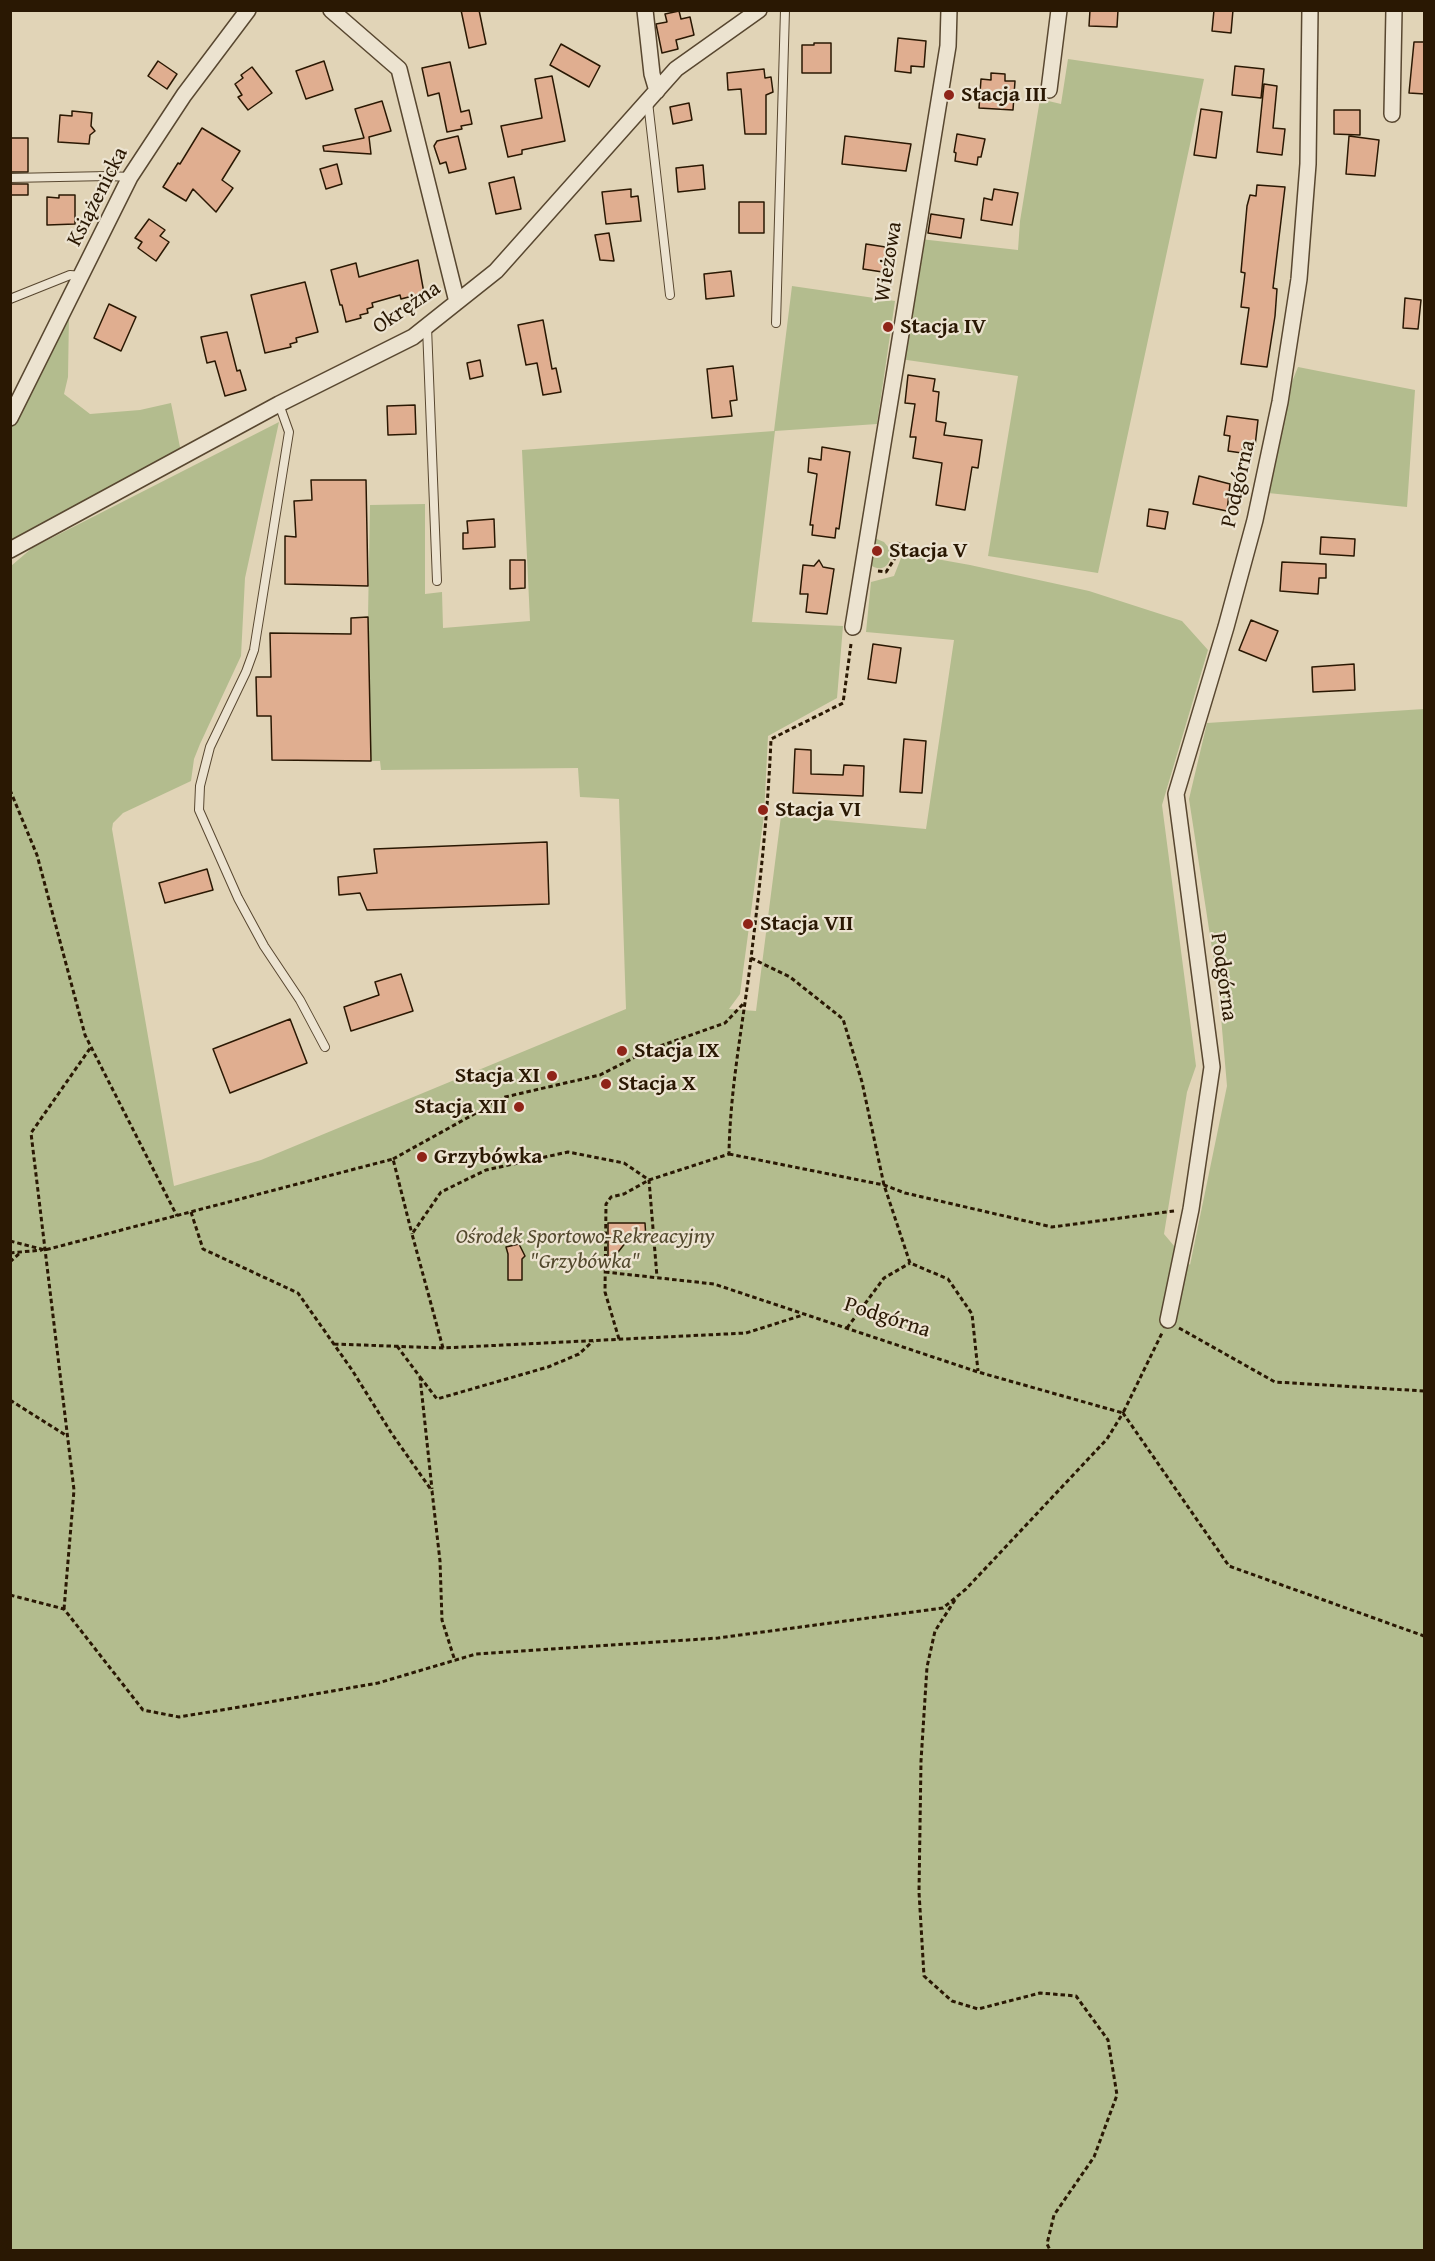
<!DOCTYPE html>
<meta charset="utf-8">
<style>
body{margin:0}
#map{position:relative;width:1435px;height:2261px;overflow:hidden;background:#e1d4b7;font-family:"Gentium Book Plus",serif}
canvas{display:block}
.frame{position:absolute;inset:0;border:12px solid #2a1803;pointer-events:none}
</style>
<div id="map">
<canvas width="1435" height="2261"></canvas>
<div class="frame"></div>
</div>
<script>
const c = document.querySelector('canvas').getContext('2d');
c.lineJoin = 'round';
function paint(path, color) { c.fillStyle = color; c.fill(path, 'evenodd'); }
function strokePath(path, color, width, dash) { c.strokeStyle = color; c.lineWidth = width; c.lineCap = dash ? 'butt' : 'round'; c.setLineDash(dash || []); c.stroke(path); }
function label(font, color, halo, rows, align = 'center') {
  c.font = font + ' "Gentium Book Plus",serif'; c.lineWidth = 4.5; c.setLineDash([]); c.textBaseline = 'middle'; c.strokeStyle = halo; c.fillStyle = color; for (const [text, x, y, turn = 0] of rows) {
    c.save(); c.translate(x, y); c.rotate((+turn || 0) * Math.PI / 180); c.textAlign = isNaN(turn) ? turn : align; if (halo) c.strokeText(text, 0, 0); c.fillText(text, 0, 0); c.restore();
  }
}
paint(new Path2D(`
 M 1068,59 L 1204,79 L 1098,573 L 988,556 L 1018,376 L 900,359 L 920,239 L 1018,250 L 1020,221 L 1040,99 L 1061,104 Z
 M 792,286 L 895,301 L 877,424 L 775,431 L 752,622 L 843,626 L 837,698 L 768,736 L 764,815 L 740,994 L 729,1009 L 756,1011 L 781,816 L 926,829 L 954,640 L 866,632 L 871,582 L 894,576 L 903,553 L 970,565 L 1089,591 L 1182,621 L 1208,650 L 1162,805 L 1196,1066 L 1187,1092 L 1164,1234 L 1190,1265 L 1227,1086 L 1219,994 L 1189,799 L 1207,723 L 1424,709 L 1424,2250 L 11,2250 L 11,566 L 32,548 L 279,422 L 245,578 L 241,656 L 200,744 L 194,759 L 191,781 L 123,813 L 113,823 L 112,829 L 174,1186 L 261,1160 L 626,1009 L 619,799 L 580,797 L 578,768 L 381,770 L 380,761 L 371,761 L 368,617 L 370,505 L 425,504 L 425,594 L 442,592 L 443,628 L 530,621 L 522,450 L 774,431 Z
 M 69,315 L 68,377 L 64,394 L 90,414 L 140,410 L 171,403 L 181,452 L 11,541 L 11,427 Z
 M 1298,367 L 1415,390 L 1407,507 L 1268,493 L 1287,394 Z
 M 872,537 L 884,542 L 892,552 C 889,569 881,572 868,564 Z`), '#b3bc8e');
const building = new Path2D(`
 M 461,10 L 479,10 L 486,44 L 469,48 Z
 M 1090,10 L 1118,10 L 1117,27 L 1089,26 Z
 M 1214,10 L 1233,10 L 1231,33 L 1212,31 Z
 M 679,11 L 681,19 L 690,17 L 694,35 L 676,40 L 678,49 L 662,53 L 656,24 L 667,22 L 665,14 Z
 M 898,38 L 926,41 L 924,67 L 911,66 L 911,73 L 895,71 Z
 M 1414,42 L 1425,42 L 1425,94 L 1409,93 Z
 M 814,43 L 831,43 L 831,73 L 802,73 L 802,45 L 814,45 Z
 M 561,44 L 600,66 L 589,87 L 550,65 Z
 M 158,61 L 177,74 L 167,89 L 148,76 Z
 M 324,61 L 333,90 L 306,99 L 296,71 Z
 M 450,62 L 461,112 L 469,110 L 472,124 L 461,126 L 462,129 L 447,132 L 439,93 L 428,96 L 422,68 Z
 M 1235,66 L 1264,69 L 1261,98 L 1232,95 Z
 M 252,67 L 272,93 L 248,110 L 238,97 L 242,95 L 235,84 L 243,78 L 241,75 Z
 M 764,69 L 765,78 L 771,77 L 773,92 L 766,95 L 766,134 L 745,134 L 741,89 L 728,90 L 727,73 Z
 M 991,73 L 1005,74 L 1005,81 L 1015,81 L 1013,110 L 979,108 L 981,79 L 991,80 Z
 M 552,76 L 565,141 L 522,150 L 522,154 L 508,157 L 501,126 L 542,118 L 535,79 Z
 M 1264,84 L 1277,86 L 1273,128 L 1285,129 L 1282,155 L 1257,152 Z
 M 382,101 L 391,131 L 369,137 L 371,154 L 324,151 L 323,146 L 364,138 L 355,109 Z
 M 689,103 L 692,120 L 673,124 L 670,107 Z
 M 1201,109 L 1222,112 L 1216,158 L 1194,155 Z
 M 1334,110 L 1360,110 L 1360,135 L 1334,134 Z
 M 72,111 L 92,113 L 91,126 L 95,131 L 90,135 L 89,144 L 58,142 L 60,115 L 72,116 Z
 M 202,128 L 240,151 L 222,180 L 233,188 L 216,212 L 193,189 L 186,201 L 163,187 L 178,163 L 180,164 Z
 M 957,134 L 985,139 L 981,157 L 978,157 L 977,165 L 955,161 L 956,153 L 954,152 Z
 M 458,136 L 466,169 L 449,173 L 446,162 L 440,164 L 434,146 L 437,141 Z
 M 845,136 L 911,144 L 906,171 L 842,164 Z
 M 1349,136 L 1379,140 L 1375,176 L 1346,174 Z
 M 10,138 L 28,138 L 28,172 L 10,172 Z
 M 337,164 L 342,184 L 326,189 L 320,169 Z
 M 703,165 L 705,189 L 678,192 L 676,168 Z
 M 514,177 L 521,209 L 496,214 L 489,183 Z
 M 10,184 L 28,184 L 28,195 L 10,195 Z
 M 1257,185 L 1285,187 L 1273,288 L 1277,289 L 1275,316 L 1267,367 L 1241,364 L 1249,308 L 1241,307 L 1245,273 L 1241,272 L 1247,206 L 1250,195 L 1256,196 Z
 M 631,189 L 631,197 L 638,196 L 641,221 L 606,224 L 602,192 Z
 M 994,189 L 1018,193 L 1012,225 L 981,220 L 984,198 L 992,200 Z
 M 59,195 L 75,195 L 75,224 L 47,225 L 47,197 L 59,198 Z
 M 739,202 L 764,202 L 764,233 L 739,233 Z
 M 931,214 L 964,219 L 961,238 L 928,233 Z
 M 149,219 L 165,230 L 160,236 L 169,242 L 156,261 L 138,248 L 142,242 L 135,238 Z
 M 609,233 L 614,261 L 600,260 L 595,235 Z
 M 866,244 L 892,248 L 889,273 L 863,269 Z
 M 418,260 L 424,293 L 401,299 L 400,295 L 372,303 L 373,307 L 367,309 L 368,313 L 360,315 L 361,318 L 346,322 L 342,305 L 340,305 L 331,270 L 356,263 L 359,277 Z
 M 731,271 L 734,296 L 706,299 L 704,274 Z
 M 305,282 L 318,332 L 296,338 L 297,342 L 290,344 L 291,347 L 265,353 L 251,295 Z
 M 1405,298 L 1421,300 L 1418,329 L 1403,328 Z
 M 109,304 L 136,317 L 121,351 L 94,338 Z
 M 543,320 L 552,369 L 556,368 L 561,392 L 543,395 L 537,363 L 526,365 L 518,325 Z
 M 227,332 L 237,371 L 240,370 L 246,390 L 225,396 L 215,361 L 207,363 L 201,337 Z
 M 480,360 L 483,376 L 470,379 L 467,363 Z
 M 733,366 L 737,400 L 730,401 L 732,416 L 712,418 L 707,369 Z
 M 908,375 L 935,379 L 933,391 L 939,392 L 936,421 L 946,423 L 944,435 L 982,440 L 978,468 L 972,467 L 965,510 L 936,505 L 942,463 L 913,458 L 916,437 L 910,437 L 915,404 L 905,403 Z
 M 415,405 L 416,434 L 388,435 L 387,406 Z
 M 1227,416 L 1258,420 L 1255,446 L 1243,444 L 1242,453 L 1228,451 L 1230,436 L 1224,435 Z
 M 822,447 L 850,452 L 839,529 L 836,528 L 835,538 L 812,535 L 813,525 L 810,525 L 817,474 L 808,472 L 809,458 L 821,460 Z
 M 1199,476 L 1230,484 L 1227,511 L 1193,504 Z
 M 311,480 L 366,480 L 368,586 L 285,584 L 285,536 L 296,537 L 294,501 L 312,500 Z
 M 1149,509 L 1168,512 L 1165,529 L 1147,526 Z
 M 494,519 L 495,547 L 463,549 L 463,533 L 468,533 L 467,521 Z
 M 1321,537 L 1355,539 L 1354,556 L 1320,554 Z
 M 510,560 L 525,560 L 525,588 L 510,589 Z
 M 819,560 L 823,567 L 834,569 L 827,614 L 806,612 L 808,594 L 800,594 L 803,565 L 814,566 Z
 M 1282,562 L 1326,564 L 1326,578 L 1319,578 L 1318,594 L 1280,591 Z
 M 368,617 L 371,761 L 272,760 L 271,716 L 257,716 L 256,677 L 271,677 L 270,633 L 351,634 L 351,618 Z
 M 1251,620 L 1278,631 L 1266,661 L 1239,650 Z
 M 873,644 L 901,648 L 896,683 L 868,679 Z
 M 1354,664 L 1355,690 L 1313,692 L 1312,667 Z
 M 904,739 L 926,741 L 922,793 L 900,792 Z
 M 795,749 L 811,750 L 811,774 L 843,775 L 844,765 L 864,766 L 863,796 L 793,793 Z
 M 547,842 L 549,904 L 367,910 L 360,893 L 339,895 L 338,877 L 377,873 L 374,849 Z
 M 207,869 L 213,890 L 165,903 L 159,883 Z
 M 401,974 L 413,1011 L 351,1031 L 344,1007 L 379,995 L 375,982 Z
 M 290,1019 L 307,1063 L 230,1093 L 213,1049 Z
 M 608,1223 L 645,1223 L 646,1239 L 626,1242 L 608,1265 Z
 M 519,1244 L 525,1256 L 522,1259 L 522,1280 L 508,1280 L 508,1254 L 506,1247 Z`);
paint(building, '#e0ae90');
strokePath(building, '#2a1803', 1.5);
const service = new Path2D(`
 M 648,102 L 670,295
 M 10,178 L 108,176 L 130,177
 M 10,299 L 70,275 L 82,276
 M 776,323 L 785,10
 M 427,327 L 437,581
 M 279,404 L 289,432 L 254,650 L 246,672 L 210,747 L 200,786 L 199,810 L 238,898 L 264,946 L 300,1000 L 325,1047`);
const minor = new Path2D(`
 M 331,10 L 399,69 L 457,302
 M 645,10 L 652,74 L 657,91
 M 1049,90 L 1059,10
 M 1392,114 L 1394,10
 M 10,418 L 130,177 L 184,95 L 248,10
 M 10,550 L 279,404 L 413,337 L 496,271 L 676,69 L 759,10
 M 853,627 L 948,46 L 949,10
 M 1168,1320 L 1191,1209 L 1212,1067 L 1176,794 L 1226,627 L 1255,520 L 1280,402 L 1299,279 L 1308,164 L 1310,10`);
strokePath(service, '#584730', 10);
strokePath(minor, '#584730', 18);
strokePath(new Path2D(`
 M 878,571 L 886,572 L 895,558 L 899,542
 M 10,790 L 37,855 L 85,1035 L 177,1216
 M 751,958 L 790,977 L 843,1019 L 862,1082 L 884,1185 L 910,1263 L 948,1279 L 972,1314 L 978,1371
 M 729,1154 L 884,1185 L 905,1193 L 1052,1227 L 1174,1211
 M 393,1159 L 505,1097 L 600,1075 L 649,1050 L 725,1023 L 744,1003
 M 191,1212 L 203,1249 L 298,1293 L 352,1370 L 392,1434 L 432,1491 L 440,1561 L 442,1620 L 455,1661
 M 10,1241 L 45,1250 L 393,1159 L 412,1234
 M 10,1253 L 42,1250
 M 10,1262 L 20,1253
 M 605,1272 L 714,1284 L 978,1372 L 1123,1413 L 1162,1333
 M 847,1328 L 884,1278 L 910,1263
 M 1179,1328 L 1275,1382 L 1424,1391
 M 619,1339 L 605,1292 L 606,1204 L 611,1197 L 624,1194 L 649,1180 L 729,1154 C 730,1088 743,1024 751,958 C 760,885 768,812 771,739 L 843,703 L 851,644
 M 334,1344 L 443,1348 L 746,1333 L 803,1315
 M 397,1346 L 420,1377 L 432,1489
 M 443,1348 L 412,1234 L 441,1192 L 486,1170 L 568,1152 L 624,1163 L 649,1180 L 657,1277
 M 420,1377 L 437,1399 L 548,1367 L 579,1354 L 593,1341
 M 10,1400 L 67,1436
 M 10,1595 L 64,1609 L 143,1710 L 179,1717 L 264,1703 L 378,1683 L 476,1654 L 718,1638 L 943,1608 L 966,1589 L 1107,1439 L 1123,1413 L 1229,1566 L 1424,1636
 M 955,1600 L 935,1631 L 927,1667 L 921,1761 L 919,1892 L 924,1976 L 952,2001 L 978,2009 L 1040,1993 L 1076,1996 L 1108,2040 L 1117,2095 L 1094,2157 L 1054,2215 L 1047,2244 L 1050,2250
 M 64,1609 L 74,1490 L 31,1133 L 91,1047`), '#2a1803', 3, [4.5, 3]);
strokePath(service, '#ece3d0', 8);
strokePath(minor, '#ece3d0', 15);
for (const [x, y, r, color] of [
 [949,95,6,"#8f2418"],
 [888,327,6,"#8f2418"],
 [877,551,6,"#8f2418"],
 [763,810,6,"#8f2418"],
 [748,924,6,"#8f2418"],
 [622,1051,6,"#8f2418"],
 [552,1076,6,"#8f2418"],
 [606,1084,6,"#8f2418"],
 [519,1107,6,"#8f2418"],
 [422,1157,6,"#8f2418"]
]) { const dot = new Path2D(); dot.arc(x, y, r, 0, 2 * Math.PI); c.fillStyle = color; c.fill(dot); strokePath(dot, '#ece3d0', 2); }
label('bold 22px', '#2a1803', '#ece3d0', [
 ["Stacja III",961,95],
 ["Stacja IV",900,327],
 ["Stacja V",889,551],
 ["Stacja VI",775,810],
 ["Stacja VII",760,924],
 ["Stacja IX",634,1051],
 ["Stacja XI",540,1076,"right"],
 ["Stacja X",618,1084],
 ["Stacja XII",507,1107,"right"],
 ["Grzybówka",434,1157]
], 'left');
label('22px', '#2a1803', '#ece3d0', [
 ["Książenicka",98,197,-63],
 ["Wieżowa",889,262,-81],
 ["Okrężna",407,308,-34],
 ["Podgórna",1239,484,-77],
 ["Podgórna",1223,977,82],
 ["Podgórna",887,1318,18]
]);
label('italic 22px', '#53492d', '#ece3d0', [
 ["Ośrodek Sportowo-Rekreacyjny",585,1237],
 ["\"Grzybówka\"",585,1262]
]);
</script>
